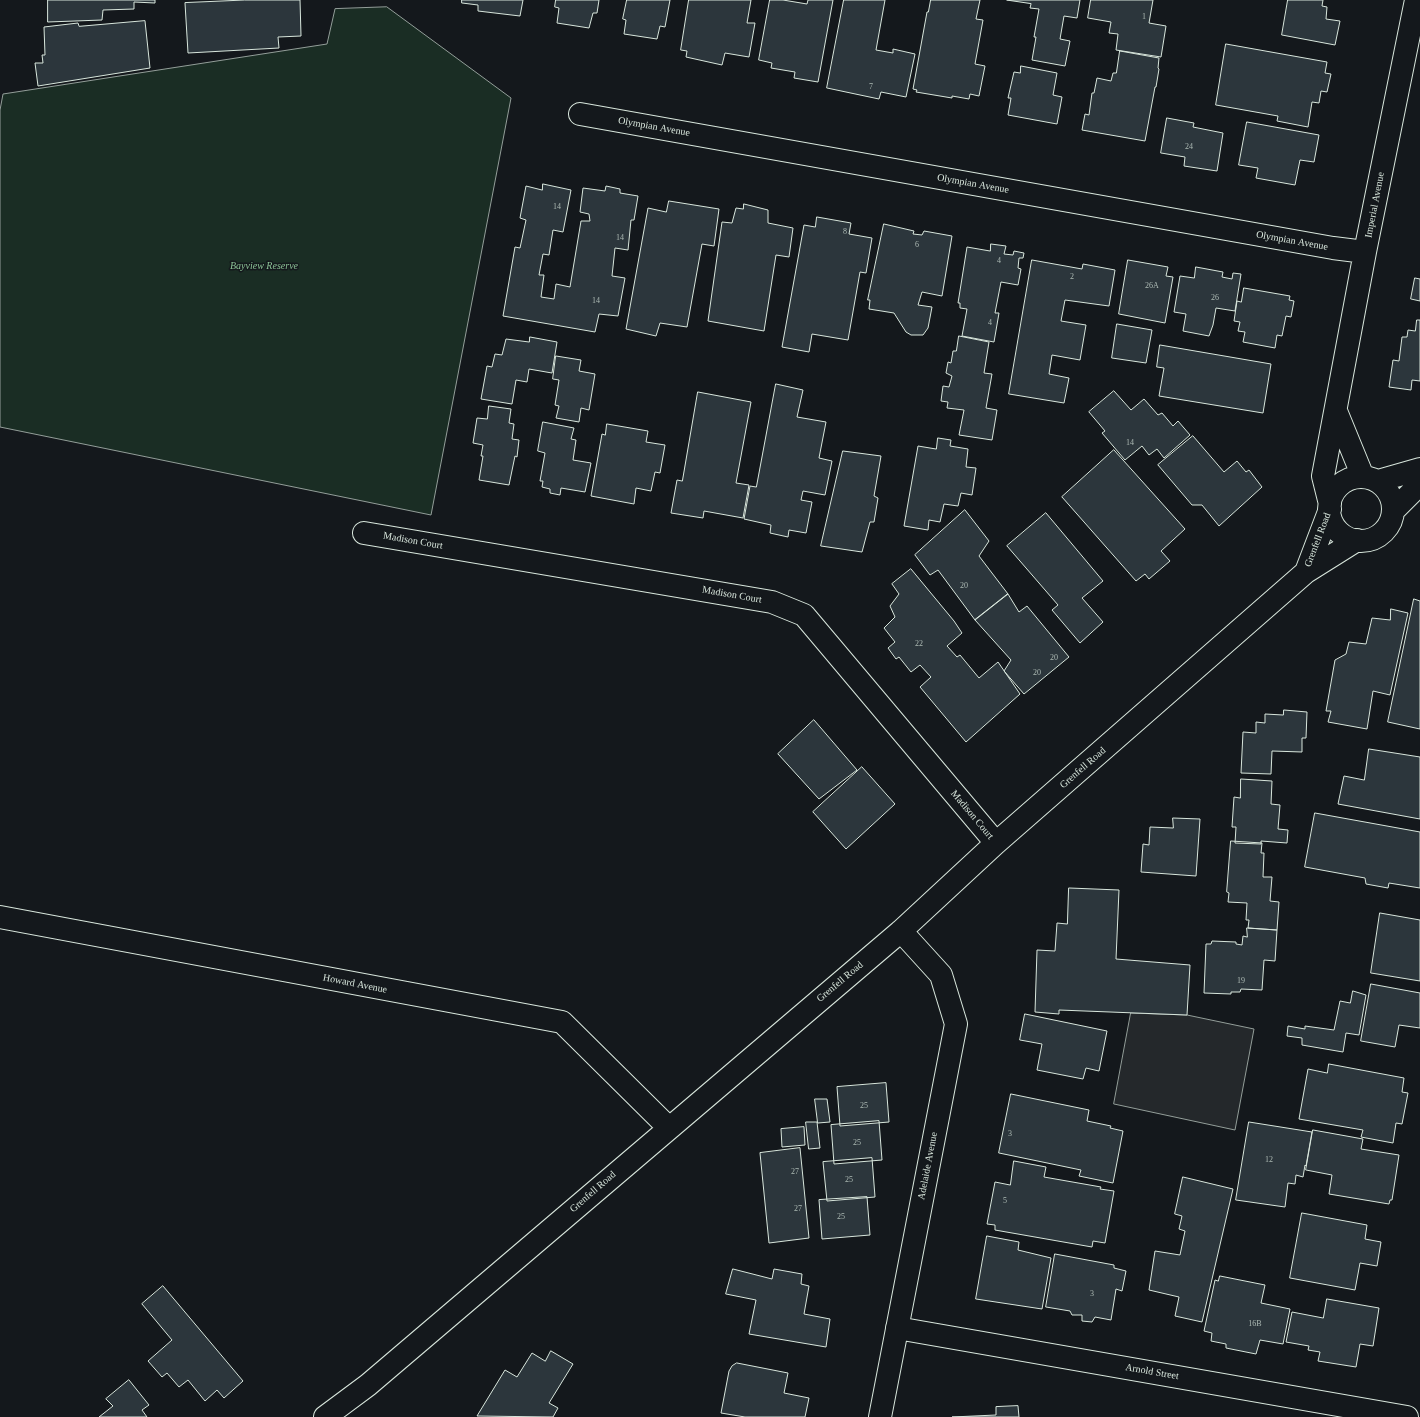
<!DOCTYPE html>
<style>
body{margin:0}
canvas{display:block;background:#14181c}
</style>
<canvas width="1420" height="1417"></canvas>
<script>
const c = document.querySelector('canvas').getContext('2d');
c.lineJoin = 'round';
function paint(path, color) { c.fillStyle = color; c.fill(path, 'evenodd'); }
function strokePath(path, color, width, dash) { c.strokeStyle = color; c.lineWidth = width; c.lineCap = dash ? 'butt' : 'round'; c.setLineDash(dash || []); c.stroke(path); }
function label(font, color, halo, rows, align = 'center') {
  c.font = font + ' "Times New Roman",serif'; c.lineWidth = 3; c.setLineDash([]); c.textBaseline = 'middle'; c.strokeStyle = halo; c.fillStyle = color; for (const [text, x, y, turn = 0] of rows) {
    c.save(); c.translate(x, y); c.rotate((+turn || 0) * Math.PI / 180); c.textAlign = isNaN(turn) ? turn : align; if (halo) c.strokeText(text, 0, 0); c.fillText(text, 0, 0); c.restore();
  }
}
const green = new Path2D(`
 M 387,7 L 511,98 L 431,515 L 0,427 L 0,110 L 3,94 L 327,44 L 335,9 Z`);
paint(green, '#1a2d24');
strokePath(green, '#939e99', 1);
const parking = new Path2D(`
 M 1131,1013 L 1187,1015 L 1254,1029 L 1235,1130 L 1114,1104 Z`);
paint(parking, '#24282b');
strokePath(parking, '#939e99', 1);
const building = new Path2D(`
 M 48,0 L 155,0 L 155,3 L 134,2 L 134,9 L 103,10 L 102,20 L 48,22 Z
 M 245,0 L 300,0 L 301,36 L 278,37 L 279,48 L 188,53 L 185,3 Z
 M 462,0 L 523,0 L 520,16 L 478,11 L 478,5 L 462,3 Z
 M 556,0 L 599,0 L 597,13 L 593,13 L 589,28 L 557,23 L 559,8 L 555,7 Z
 M 627,0 L 670,0 L 665,27 L 660,26 L 657,39 L 624,34 L 626,20 L 623,19 Z
 M 689,0 L 751,0 L 747,23 L 755,23 L 749,57 L 725,53 L 722,65 L 686,57 L 687,51 L 681,50 Z
 M 770,0 L 783,0 L 807,4 L 808,0 L 833,0 L 818,82 L 794,78 L 795,72 L 771,68 L 772,63 L 759,60 Z
 M 844,0 L 885,0 L 876,50 L 893,53 L 893,49 L 915,54 L 906,97 L 881,92 L 879,99 L 827,88 Z
 M 931,0 L 980,0 L 976,19 L 983,20 L 975,64 L 985,66 L 979,96 L 970,94 L 969,99 L 952,96 L 952,98 L 916,92 L 917,90 L 913,89 L 927,12 L 928,12 Z
 M 1007,0 L 1080,0 L 1077,18 L 1064,16 L 1060,39 L 1070,41 L 1065,66 L 1032,60 L 1036,37 L 1034,37 L 1039,9 L 1030,8 L 1031,4 Z
 M 1091,0 L 1153,0 L 1149,23 L 1166,26 L 1161,57 L 1116,50 L 1118,34 L 1109,33 L 1111,22 L 1088,18 Z
 M 1288,0 L 1323,0 L 1322,6 L 1327,7 L 1326,19 L 1340,21 L 1335,45 L 1282,35 Z
 M 145,21 L 150,68 L 38,86 L 35,63 L 43,63 L 42,55 L 45,55 L 44,27 L 78,23 L 79,26 Z
 M 1226,44 L 1327,62 L 1325,73 L 1331,74 L 1327,92 L 1321,91 L 1319,103 L 1312,102 L 1308,127 L 1277,121 L 1278,116 L 1216,105 Z
 M 1120,51 L 1159,58 L 1158,68 L 1159,69 L 1156,87 L 1155,87 L 1145,141 L 1082,130 L 1085,114 L 1089,115 L 1092,93 L 1094,93 L 1097,78 L 1111,81 L 1113,73 L 1116,73 Z
 M 1021,66 L 1057,73 L 1053,95 L 1062,97 L 1057,124 L 1008,115 L 1011,98 L 1008,98 L 1014,72 L 1020,73 Z
 M 1167,118 L 1194,123 L 1193,127 L 1223,133 L 1217,171 L 1184,166 L 1185,157 L 1161,153 Z
 M 1247,122 L 1319,135 L 1314,162 L 1300,160 L 1295,185 L 1256,178 L 1258,168 L 1239,165 Z
 M 543,184 L 571,190 L 563,232 L 553,230 L 549,255 L 543,254 L 539,275 L 544,275 L 541,297 L 554,299 L 556,284 L 570,287 L 581,221 L 590,221 L 589,214 L 580,212 L 583,188 L 605,191 L 606,186 L 620,189 L 620,193 L 638,196 L 634,220 L 631,220 L 628,250 L 615,248 L 612,276 L 625,278 L 618,316 L 599,314 L 595,332 L 503,316 L 515,247 L 520,248 L 526,220 L 520,218 L 526,186 L 542,190 Z
 M 669,201 L 719,209 L 714,246 L 702,244 L 687,327 L 660,323 L 656,336 L 626,329 L 648,208 L 666,212 Z
 M 744,204 L 768,210 L 768,223 L 793,228 L 789,257 L 776,255 L 764,331 L 708,321 L 722,222 L 732,223 L 736,208 L 743,209 Z
 M 817,217 L 851,223 L 849,234 L 872,238 L 866,273 L 860,272 L 848,340 L 812,334 L 809,352 L 782,347 L 804,225 L 815,227 Z
 M 884,224 L 914,231 L 913,234 L 922,235 L 924,231 L 952,236 L 942,296 L 922,292 L 918,305 L 932,307 L 928,328 L 923,335 L 911,335 L 906,332 L 894,313 L 869,309 L 870,300 L 868,300 Z
 M 991,244 L 1006,246 L 1004,254 L 1013,255 L 1014,251 L 1024,253 L 1023,258 L 1019,258 L 1018,268 L 1021,269 L 1018,285 L 1001,282 L 995,313 L 999,313 L 994,342 L 962,336 L 967,309 L 960,308 L 960,303 L 958,303 L 967,247 L 990,251 Z
 M 1032,260 L 1082,269 L 1083,264 L 1115,270 L 1109,306 L 1065,300 L 1061,321 L 1086,325 L 1080,360 L 1052,355 L 1049,374 L 1069,378 L 1064,403 L 1009,394 Z
 M 1128,260 L 1168,267 L 1166,276 L 1173,277 L 1165,323 L 1119,314 Z
 M 1196,267 L 1223,272 L 1222,277 L 1232,279 L 1233,273 L 1241,274 L 1235,311 L 1216,308 L 1213,325 L 1209,336 L 1183,331 L 1186,314 L 1174,312 L 1180,276 L 1194,278 Z
 M 1415,278 L 1420,279 L 1420,301 L 1411,299 Z
 M 1244,288 L 1290,296 L 1289,300 L 1294,301 L 1291,317 L 1286,316 L 1282,336 L 1277,335 L 1275,348 L 1243,342 L 1245,332 L 1238,331 L 1240,322 L 1234,321 L 1237,301 L 1241,302 Z
 M 1417,320 L 1420,320 L 1420,381 L 1412,380 L 1411,390 L 1389,387 L 1393,360 L 1399,361 L 1402,337 L 1407,337 L 1408,330 L 1415,331 Z
 M 1117,324 L 1152,330 L 1146,363 L 1112,358 Z
 M 959,336 L 989,342 L 984,373 L 992,374 L 986,408 L 997,410 L 992,440 L 959,435 L 964,410 L 947,408 L 948,402 L 941,401 L 943,386 L 949,387 L 952,376 L 946,373 L 948,362 L 951,363 L 953,351 L 956,351 Z
 M 530,337 L 557,342 L 552,373 L 529,369 L 527,382 L 516,380 L 512,404 L 481,399 L 487,366 L 492,367 L 495,354 L 502,355 L 506,339 L 529,342 Z
 M 1160,345 L 1271,364 L 1263,413 L 1159,396 L 1164,368 L 1157,367 Z
 M 556,356 L 581,360 L 579,371 L 595,374 L 589,410 L 581,408 L 579,422 L 556,418 L 559,406 L 555,405 L 559,380 L 553,379 Z
 M 776,384 L 803,390 L 797,417 L 826,422 L 819,458 L 832,461 L 825,495 L 803,491 L 801,500 L 812,502 L 806,533 L 789,530 L 788,537 L 770,533 L 771,525 L 744,519 L 750,486 L 756,487 Z
 M 1114,391 L 1131,410 L 1144,399 L 1158,415 L 1162,413 L 1173,426 L 1178,421 L 1190,435 L 1164,458 L 1157,449 L 1149,455 L 1142,446 L 1125,460 L 1102,433 L 1105,431 L 1089,412 Z
 M 698,392 L 751,402 L 736,483 L 749,485 L 743,518 L 704,511 L 703,518 L 671,513 L 677,480 L 682,481 Z
 M 489,406 L 511,409 L 509,423 L 514,424 L 512,439 L 519,440 L 517,457 L 515,456 L 509,485 L 479,480 L 483,456 L 481,456 L 483,445 L 473,443 L 477,418 L 487,419 Z
 M 543,422 L 574,428 L 571,439 L 576,440 L 573,460 L 591,463 L 585,492 L 561,488 L 560,495 L 550,493 L 550,489 L 542,487 L 543,481 L 540,481 L 545,453 L 538,451 Z
 M 607,424 L 648,431 L 646,442 L 665,445 L 660,473 L 655,472 L 651,491 L 636,488 L 634,504 L 591,496 L 602,434 L 605,435 Z
 M 1193,436 L 1224,472 L 1237,461 L 1246,472 L 1249,470 L 1262,487 L 1219,526 L 1202,505 L 1192,505 L 1158,465 Z
 M 938,438 L 951,440 L 950,446 L 968,449 L 966,467 L 976,468 L 972,495 L 961,493 L 958,506 L 944,504 L 940,522 L 929,520 L 928,530 L 904,526 L 918,446 L 936,449 Z
 M 1114,450 L 1185,529 L 1161,551 L 1170,561 L 1149,579 L 1145,574 L 1136,581 L 1062,497 Z
 M 843,451 L 881,456 L 874,496 L 878,498 L 874,522 L 870,522 L 862,552 L 821,546 Z
 M 965,510 L 989,541 L 979,556 L 1008,594 L 975,620 L 938,570 L 930,575 L 915,555 Z
 M 1046,513 L 1103,581 L 1082,598 L 1103,622 L 1080,643 L 1052,610 L 1058,605 L 1007,546 Z
 M 911,569 L 954,621 L 962,633 L 947,646 L 957,657 L 960,655 L 979,678 L 998,662 L 1020,694 L 966,742 L 920,687 L 931,677 L 920,665 L 911,672 L 899,657 L 896,659 L 888,648 L 895,642 L 884,628 L 895,617 L 890,606 L 899,594 L 892,584 Z
 M 1008,594 L 1019,612 L 1027,606 L 1069,657 L 1024,694 L 1004,671 L 1011,660 L 975,620 Z
 M 1414,599 L 1420,601 L 1420,729 L 1388,722 Z
 M 1391,609 L 1408,613 L 1390,695 L 1373,691 L 1367,729 L 1328,722 L 1331,711 L 1326,711 L 1335,660 L 1346,654 L 1349,642 L 1366,644 L 1372,618 L 1390,620 Z
 M 1284,710 L 1307,712 L 1306,738 L 1302,738 L 1302,752 L 1272,751 L 1271,774 L 1241,773 L 1243,732 L 1256,733 L 1256,722 L 1265,723 L 1265,714 L 1283,715 Z
 M 814,720 L 857,770 L 819,799 L 778,754 Z
 M 1369,749 L 1420,757 L 1420,819 L 1338,804 L 1344,776 L 1364,780 Z
 M 862,767 L 895,804 L 846,849 L 813,812 Z
 M 1241,779 L 1272,781 L 1271,804 L 1280,805 L 1278,829 L 1288,830 L 1287,843 L 1261,841 L 1261,844 L 1235,843 L 1236,827 L 1232,827 L 1234,797 L 1240,798 Z
 M 1315,813 L 1420,832 L 1420,888 L 1389,883 L 1388,888 L 1366,884 L 1365,878 L 1305,867 Z
 M 1173,818 L 1200,819 L 1196,876 L 1141,872 L 1143,844 L 1149,845 L 1150,827 L 1173,828 Z
 M 1231,841 L 1262,843 L 1261,853 L 1264,853 L 1263,877 L 1272,877 L 1270,901 L 1279,902 L 1277,930 L 1248,928 L 1249,920 L 1246,920 L 1247,903 L 1228,902 L 1229,893 L 1227,892 Z
 M 1069,888 L 1119,890 L 1116,959 L 1190,965 L 1187,1015 L 1059,1010 L 1059,1014 L 1035,1012 L 1037,950 L 1055,951 L 1057,923 L 1067,924 Z
 M 1380,913 L 1420,920 L 1420,981 L 1371,973 Z
 M 1247,928 L 1277,930 L 1275,961 L 1264,960 L 1262,990 L 1241,989 L 1240,992 L 1231,992 L 1231,994 L 1204,993 L 1206,944 L 1211,944 L 1212,941 L 1236,942 L 1236,944 L 1242,945 L 1243,936 L 1247,937 Z
 M 1371,984 L 1420,993 L 1420,1028 L 1399,1025 L 1395,1047 L 1361,1041 Z
 M 1353,991 L 1366,995 L 1359,1035 L 1346,1033 L 1343,1052 L 1302,1045 L 1302,1038 L 1287,1036 L 1288,1026 L 1305,1029 L 1305,1026 L 1334,1030 L 1340,1001 L 1350,1003 Z
 M 1025,1014 L 1107,1031 L 1099,1071 L 1086,1068 L 1083,1079 L 1037,1070 L 1042,1044 L 1020,1040 Z
 M 1329,1064 L 1404,1078 L 1402,1092 L 1408,1093 L 1402,1124 L 1396,1123 L 1393,1143 L 1361,1137 L 1363,1130 L 1299,1119 L 1308,1069 L 1327,1073 Z
 M 886,1083 L 889,1122 L 840,1126 L 837,1087 Z
 M 1011,1094 L 1089,1110 L 1087,1121 L 1111,1126 L 1110,1128 L 1123,1131 L 1113,1183 L 1079,1176 L 1081,1170 L 999,1153 Z
 M 815,1099 L 827,1099 L 830,1122 L 818,1123 Z
 M 879,1121 L 882,1160 L 834,1164 L 831,1125 Z
 M 806,1122 L 817,1122 L 820,1148 L 809,1149 Z
 M 1249,1122 L 1312,1132 L 1306,1166 L 1305,1165 L 1303,1177 L 1296,1175 L 1295,1184 L 1288,1183 L 1285,1207 L 1236,1200 Z
 M 804,1127 L 805,1145 L 782,1147 L 781,1129 Z
 M 1313,1130 L 1363,1139 L 1361,1149 L 1399,1155 L 1392,1200 L 1390,1200 L 1389,1204 L 1329,1194 L 1332,1175 L 1306,1170 Z
 M 800,1148 L 809,1238 L 769,1243 L 760,1153 Z
 M 872,1158 L 875,1197 L 827,1201 L 823,1162 Z
 M 1014,1161 L 1046,1167 L 1044,1177 L 1101,1187 L 1100,1189 L 1114,1191 L 1105,1243 L 1093,1241 L 1092,1247 L 995,1230 L 995,1225 L 987,1224 L 995,1182 L 1010,1185 Z
 M 1183,1177 L 1233,1189 L 1202,1322 L 1175,1316 L 1179,1297 L 1149,1290 L 1155,1251 L 1180,1255 L 1185,1231 L 1179,1229 L 1182,1216 L 1175,1214 Z
 M 867,1197 L 870,1235 L 822,1239 L 819,1200 Z
 M 1302,1213 L 1367,1225 L 1365,1239 L 1381,1242 L 1377,1266 L 1360,1263 L 1355,1290 L 1290,1278 Z
 M 987,1236 L 1019,1242 L 1018,1250 L 1051,1258 L 1042,1309 L 976,1299 Z
 M 1055,1254 L 1114,1265 L 1114,1268 L 1126,1271 L 1122,1291 L 1116,1289 L 1111,1320 L 1095,1317 L 1092,1322 L 1082,1321 L 1082,1315 L 1072,1315 L 1070,1311 L 1046,1307 Z
 M 733,1269 L 772,1279 L 774,1269 L 802,1274 L 801,1284 L 809,1286 L 804,1314 L 830,1319 L 826,1347 L 749,1334 L 756,1300 L 726,1294 Z
 M 1220,1276 L 1265,1285 L 1261,1303 L 1290,1309 L 1283,1344 L 1260,1340 L 1256,1354 L 1226,1348 L 1226,1344 L 1211,1341 L 1212,1333 L 1204,1331 L 1215,1280 L 1218,1281 Z
 M 163,1286 L 243,1381 L 224,1398 L 217,1390 L 205,1401 L 188,1380 L 179,1387 L 167,1373 L 162,1377 L 148,1361 L 172,1340 L 142,1304 Z
 M 1327,1299 L 1379,1308 L 1373,1346 L 1360,1344 L 1356,1367 L 1318,1361 L 1320,1352 L 1308,1350 L 1309,1346 L 1286,1342 L 1292,1312 L 1323,1318 Z
 M 551,1351 L 573,1364 L 549,1403 L 558,1408 L 553,1417 L 477,1416 L 505,1370 L 517,1377 L 532,1353 L 545,1361 Z
 M 737,1363 L 788,1373 L 784,1393 L 809,1398 L 805,1417 L 745,1417 L 721,1413 L 729,1371 L 732,1366 Z
 M 129,1380 L 149,1405 L 142,1410 L 147,1417 L 99,1417 L 113,1406 L 106,1399 Z
 M 1018,1406 L 1019,1417 L 952,1417 L 996,1415 L 996,1407 Z`);
paint(building, '#2c363c');
strokePath(building, '#d8e6dc', 1);
const minor = new Path2D(`
 M 580,114 L 1333,248 L 1365,252
 M 1336,411 L 1363,477
 M1329 509a32 32 0 1 1 64 0a32 32 0 1 1-64 0Z
 M 1378,481 L 1420,469
 M 1330,504 L 1323,476 L 1365,252 L 1416,0
 M 1393,511 L 1420,484
 M 364,533 L 772,602 L 804,615 L 996,843
 M 1306,572 L 1330,509
 M 0,917 L 562,1022 L 669,1128
 M 897,1328 L 1407,1417
 M 325,1417 L 368,1385 L 901,931 L 996,843 L 1306,572 L 1357,540
 M 880,1417 L 956,1024 L 941,975 L 901,931`);
strokePath(minor, '#d8e6dc', 24);
strokePath(minor, '#14181c', 22);
label('8px', '#adbab4', null, [
 ["1",1144,17],
 ["7",871,87],
 ["24",1189,147],
 ["14",557,207],
 ["8",845,232],
 ["14",620,238],
 ["6",917,245],
 ["4",999,261],
 ["2",1072,277],
 ["26A",1152,286],
 ["26",1215,298],
 ["14",596,301],
 ["4",990,323],
 ["14",1130,443],
 ["20",964,586],
 ["22",919,644],
 ["20",1054,658],
 ["20",1037,673],
 ["19",1241,981],
 ["25",864,1106],
 ["3",1010,1134],
 ["25",857,1143],
 ["12",1269,1160],
 ["27",795,1172],
 ["25",849,1180],
 ["5",1005,1201],
 ["27",798,1209],
 ["25",841,1217],
 ["3",1092,1294],
 ["16B",1255,1324]
]);
label('10px', '#d8e6dc', '#14181c', [
 ["Olympian Avenue",654,127,10],
 ["Olympian Avenue",973,184,10],
 ["Imperial Avenue",1375,205,-79],
 ["Olympian Avenue",1292,241,10],
 ["Grenfell Road",1318,540,-69],
 ["Madison Court",413,541,10],
 ["Madison Court",732,595,10],
 ["Grenfell Road",1083,768,-41],
 ["Madison Court",972,815,50],
 ["Grenfell Road",840,982,-40],
 ["Howard Avenue",355,984,11],
 ["Adelaide Avenue",928,1166,-79],
 ["Grenfell Road",593,1192,-41],
 ["Arnold Street",1152,1372,10]
]);
label('italic 10px', '#8ac095', '#14181c', [
 ["Bayview Reserve",264,266]
]);
</script>
